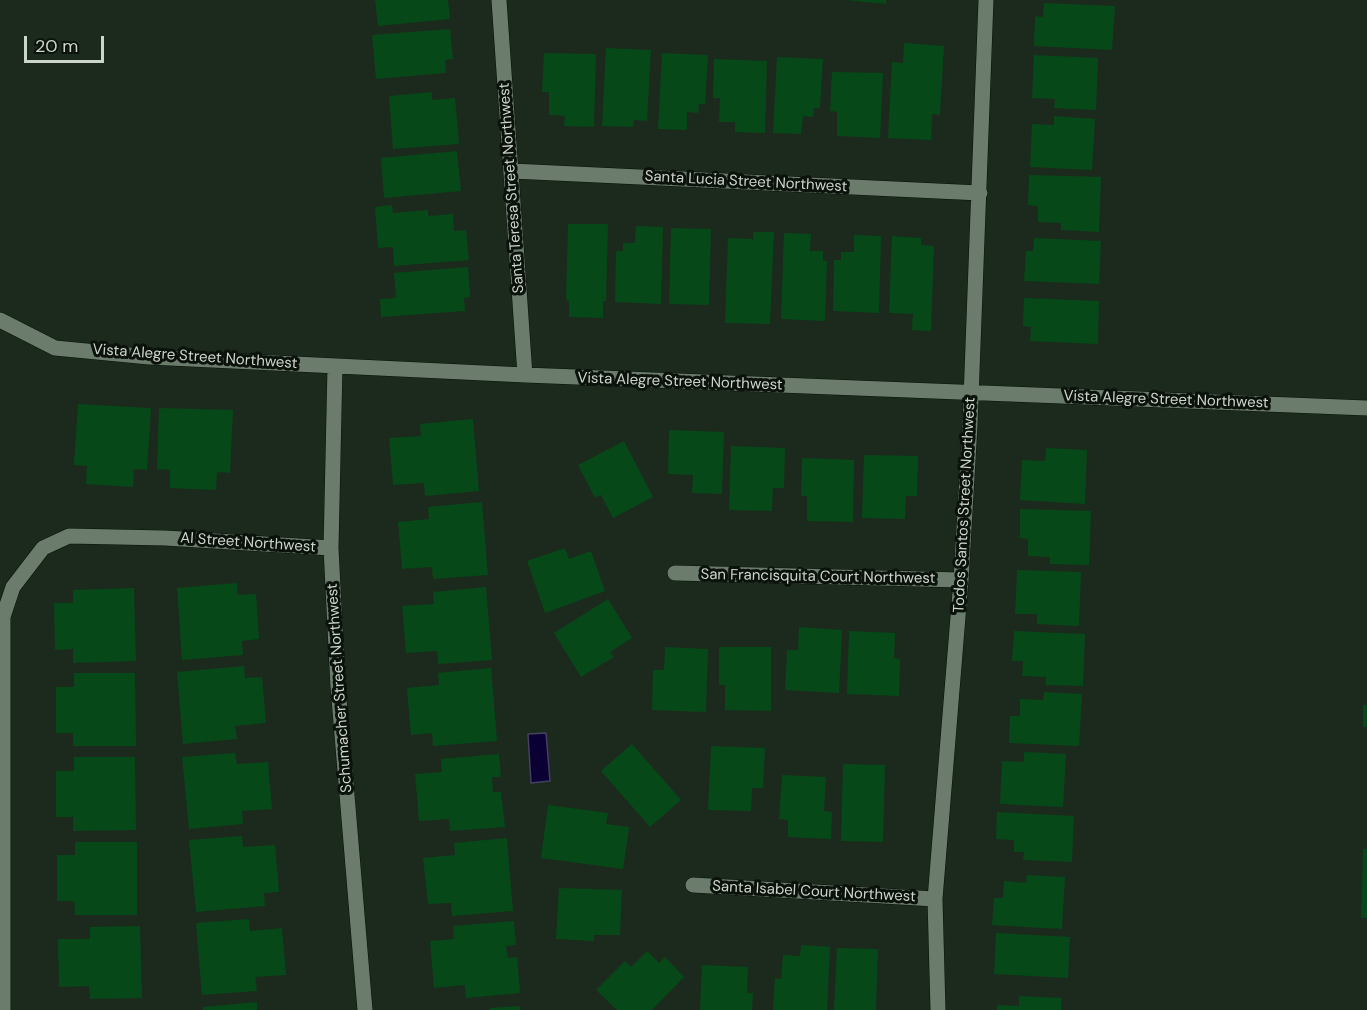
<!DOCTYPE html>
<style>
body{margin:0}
#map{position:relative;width:1367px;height:1010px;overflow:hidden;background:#1c2a1d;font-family:"DM Sans",sans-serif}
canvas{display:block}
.scale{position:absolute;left:24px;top:36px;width:80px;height:27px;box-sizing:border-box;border:3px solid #ccd5cc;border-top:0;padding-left:8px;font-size:18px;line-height:21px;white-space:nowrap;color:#ccd5cc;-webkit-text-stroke:4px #0b110b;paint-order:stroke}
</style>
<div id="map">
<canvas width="1367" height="1010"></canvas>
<div class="scale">20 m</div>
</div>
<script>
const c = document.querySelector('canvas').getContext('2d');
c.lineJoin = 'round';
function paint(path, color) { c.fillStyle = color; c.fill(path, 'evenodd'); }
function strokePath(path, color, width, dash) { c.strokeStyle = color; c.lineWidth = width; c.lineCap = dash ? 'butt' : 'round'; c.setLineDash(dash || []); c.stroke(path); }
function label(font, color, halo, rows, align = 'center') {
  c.font = font + ' "DM Sans",sans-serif'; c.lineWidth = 6; c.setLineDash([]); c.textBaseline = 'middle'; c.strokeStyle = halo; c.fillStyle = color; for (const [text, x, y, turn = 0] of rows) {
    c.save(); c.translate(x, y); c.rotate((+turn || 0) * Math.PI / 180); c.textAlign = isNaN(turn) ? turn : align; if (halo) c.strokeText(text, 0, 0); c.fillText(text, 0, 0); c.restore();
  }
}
const water = new Path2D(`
 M 546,733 L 550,781 L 531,783 L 528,734 Z`);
paint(water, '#0a0034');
strokePath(water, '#444062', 1.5);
paint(new Path2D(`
 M 375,0 L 448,0 L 450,19 L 378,26 Z
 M 846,0 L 886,0 L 886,4 Z
 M 1044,3 L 1115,6 L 1112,50 L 1034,46 L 1035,16 L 1043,17 Z
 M 450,29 L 453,59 L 445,60 L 446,73 L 376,79 L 372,35 Z
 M 904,43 L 944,46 L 940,115 L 932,114 L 931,140 L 888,138 L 892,62 L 903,63 Z
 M 606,48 L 651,50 L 647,121 L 634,120 L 633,127 L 602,126 Z
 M 544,53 L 596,54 L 594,127 L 564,126 L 565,116 L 549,115 L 549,92 L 542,92 Z
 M 662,53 L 708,55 L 705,104 L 699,104 L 698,113 L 687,112 L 687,130 L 658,129 Z
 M 1034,55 L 1098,58 L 1096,110 L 1054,108 L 1055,99 L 1032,98 Z
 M 777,57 L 823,59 L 820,108 L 814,108 L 813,117 L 803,116 L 801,134 L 773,133 Z
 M 714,59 L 767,61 L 765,133 L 735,132 L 735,122 L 719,122 L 720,98 L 713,98 Z
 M 832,72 L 883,73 L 880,138 L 837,136 L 837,112 L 830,111 Z
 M 432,92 L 432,100 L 455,98 L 459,144 L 393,149 L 389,96 Z
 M 1054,116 L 1095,119 L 1092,170 L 1030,167 L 1032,124 L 1054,125 Z
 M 457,151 L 461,191 L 384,198 L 381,158 Z
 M 1029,175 L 1101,177 L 1099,232 L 1061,230 L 1061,223 L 1038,222 L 1038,206 L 1028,205 Z
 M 392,205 L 393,213 L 428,210 L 428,216 L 453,214 L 454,231 L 466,230 L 469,260 L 394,266 L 393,247 L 378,248 L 375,207 Z
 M 568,224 L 608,224 L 606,301 L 603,301 L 603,318 L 569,317 L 569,301 L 566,300 Z
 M 636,226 L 663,227 L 661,304 L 615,302 L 616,251 L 623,251 L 623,243 L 635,243 Z
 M 671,228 L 711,229 L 709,305 L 669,304 Z
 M 753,232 L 774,232 L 770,324 L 725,323 L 728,238 L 753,239 Z
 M 784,233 L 811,234 L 810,251 L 823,251 L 823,261 L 827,261 L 825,321 L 781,319 Z
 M 854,235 L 881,236 L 879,313 L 833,311 L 834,260 L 841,260 L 841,252 L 854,252 Z
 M 892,236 L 921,238 L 921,245 L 934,246 L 931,331 L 912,330 L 913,314 L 889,313 Z
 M 1034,238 L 1101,241 L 1099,284 L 1024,281 L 1026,251 L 1033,251 Z
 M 468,267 L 470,297 L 464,298 L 465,311 L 381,317 L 380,299 L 396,298 L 394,273 Z
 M 1024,298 L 1099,301 L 1098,344 L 1030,341 L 1031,327 L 1023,326 Z
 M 78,404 L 151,408 L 147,470 L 134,469 L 133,487 L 86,484 L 87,466 L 74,465 Z
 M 159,408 L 233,410 L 230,473 L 217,472 L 216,490 L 170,488 L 170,470 L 157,469 Z
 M 473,419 L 479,491 L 425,496 L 424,483 L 393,485 L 389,438 L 421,436 L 420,424 Z
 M 669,430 L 724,432 L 722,494 L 692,493 L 693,475 L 668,474 Z
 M 624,441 L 653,497 L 613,518 L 601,495 L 595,498 L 578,465 Z
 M 731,446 L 785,448 L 784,488 L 773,488 L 772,511 L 729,510 Z
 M 1046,448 L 1087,450 L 1085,504 L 1020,500 L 1022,460 L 1045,461 Z
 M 864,455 L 918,456 L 917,496 L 906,496 L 905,519 L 862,518 Z
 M 802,458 L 854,460 L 853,522 L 807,521 L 807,496 L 801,496 Z
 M 482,502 L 488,575 L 433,579 L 432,567 L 402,569 L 398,522 L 429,519 L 428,507 Z
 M 1020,509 L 1091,511 L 1089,565 L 1050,564 L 1050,557 L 1028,556 L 1028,539 L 1020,538 Z
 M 565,548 L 569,559 L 591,551 L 605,591 L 545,613 L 527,561 Z
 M 1017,570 L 1081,572 L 1079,626 L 1037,624 L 1037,614 L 1015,614 Z
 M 237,583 L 238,595 L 256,594 L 259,639 L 242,641 L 243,655 L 182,660 L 177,588 Z
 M 486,587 L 492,660 L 438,664 L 437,651 L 406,653 L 402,606 L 434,604 L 433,592 Z
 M 134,588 L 136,661 L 73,663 L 73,649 L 55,650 L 54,603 L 73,603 L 73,590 Z
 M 608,599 L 632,638 L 610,652 L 614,657 L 581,677 L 554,633 Z
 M 799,627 L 842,630 L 839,693 L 785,690 L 787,650 L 798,650 Z
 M 849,631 L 895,633 L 894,658 L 900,659 L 899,696 L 847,694 Z
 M 1014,631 L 1085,634 L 1083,686 L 1046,685 L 1046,677 L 1022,676 L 1023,661 L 1012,661 Z
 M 665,647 L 708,649 L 706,712 L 652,710 L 653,670 L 664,670 Z
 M 719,647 L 771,647 L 771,711 L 725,710 L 725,685 L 719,685 Z
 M 244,666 L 245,678 L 262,677 L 266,723 L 235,726 L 237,739 L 183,744 L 177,672 Z
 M 491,668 L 497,741 L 433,746 L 432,733 L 411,735 L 407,688 L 439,685 L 438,673 Z
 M 74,673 L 135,673 L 136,746 L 73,746 L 73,733 L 56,733 L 56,687 L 74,687 Z
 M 1044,692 L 1082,694 L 1079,746 L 1009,743 L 1010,716 L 1020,716 L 1020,699 L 1043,700 Z
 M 1363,705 L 1367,705 L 1367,727 L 1363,727 Z
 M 632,744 L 681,800 L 650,827 L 601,771 Z
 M 711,746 L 765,748 L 763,788 L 752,788 L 751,811 L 708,810 Z
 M 1024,752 L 1066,754 L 1063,807 L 1000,804 L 1002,761 L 1024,762 Z
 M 235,753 L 237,764 L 268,762 L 272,809 L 242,811 L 243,824 L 189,829 L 182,757 Z
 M 499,754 L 501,777 L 492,777 L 493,792 L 501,792 L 505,827 L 450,831 L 449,819 L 419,821 L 415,774 L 442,772 L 441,759 Z
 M 74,757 L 135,757 L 136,830 L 73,831 L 73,817 L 56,817 L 56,771 L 74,771 Z
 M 843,764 L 885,765 L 883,842 L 841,841 Z
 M 782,775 L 826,777 L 824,811 L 832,812 L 831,839 L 788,837 L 788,820 L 779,819 Z
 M 548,805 L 608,813 L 606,824 L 629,827 L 623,869 L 541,858 Z
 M 997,812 L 1074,816 L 1072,862 L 1023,860 L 1024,852 L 1014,852 L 1014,840 L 996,839 Z
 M 242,836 L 243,847 L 275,845 L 279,892 L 264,893 L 265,906 L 196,912 L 189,840 Z
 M 507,838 L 513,911 L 452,916 L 451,903 L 428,904 L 423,858 L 455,855 L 454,843 Z
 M 75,842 L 137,842 L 137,915 L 75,915 L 74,901 L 57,901 L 57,855 L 75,855 Z
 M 1363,849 L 1367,849 L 1367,918 L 1361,918 Z
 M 1027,875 L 1065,877 L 1062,929 L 992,925 L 994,898 L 1003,898 L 1004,881 L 1026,883 Z
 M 559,888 L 622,890 L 620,935 L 594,935 L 594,941 L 556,939 Z
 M 249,919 L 250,931 L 282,928 L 286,975 L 255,977 L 257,991 L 202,995 L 196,923 Z
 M 514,921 L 516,945 L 506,946 L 508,958 L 517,957 L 520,993 L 466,998 L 465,985 L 434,988 L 430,941 L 454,939 L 453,926 Z
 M 140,926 L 142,998 L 90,999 L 89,986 L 59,987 L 58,939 L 90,939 L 90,927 Z
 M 996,933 L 1070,937 L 1068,978 L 994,974 Z
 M 801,945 L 830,947 L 827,1010 L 773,1010 L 775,978 L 781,979 L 783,955 L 800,956 Z
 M 837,948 L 878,949 L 876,1010 L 834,1010 Z
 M 647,951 L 659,963 L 665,957 L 684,977 L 652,1010 L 617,1010 L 596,990 L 625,961 L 631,967 Z
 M 702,965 L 748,967 L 747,993 L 753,993 L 752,1010 L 700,1010 Z
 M 1019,996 L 1062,998 L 1061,1010 L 997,1010 L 997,1005 L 1019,1006 Z
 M 257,1002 L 257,1010 L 203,1010 L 203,1007 Z
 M 520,1006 L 520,1010 L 490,1010 L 490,1008 Z`), '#074818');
const minor = new Path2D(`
 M 499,0 L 525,375
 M 512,171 L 980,193
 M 0,320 L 55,348 L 149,357 L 525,375 L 1367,408
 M 335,366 L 331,548 L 338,687 L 365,1010
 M 675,573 L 961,580
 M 693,885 L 935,899
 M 3,1010 L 3,617 L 13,587 L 43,548 L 69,536 L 165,538 L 331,548
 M 938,1010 L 935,899 L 961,580 L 970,425 L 986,0`);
strokePath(minor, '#061207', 16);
strokePath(minor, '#6b7b6c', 15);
label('15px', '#ccd5cc', '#0b110b', [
 ["Santa Lucia Street Northwest",746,182,3],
 ["Santa Teresa Street Northwest",512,188,-94],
 ["Vista Alegre Street Northwest",195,357,4],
 ["Vista Alegre Street Northwest",680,382,2],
 ["Vista Alegre Street Northwest",1166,400,2],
 ["Todos Santos Street Northwest",965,505,-87],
 ["Al Street Northwest",248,543,4],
 ["San Francisquita Court Northwest",818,577,1],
 ["Schumacher Street Northwest",340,688,-94],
 ["Santa Isabel Court Northwest",814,892,3]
]);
</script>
